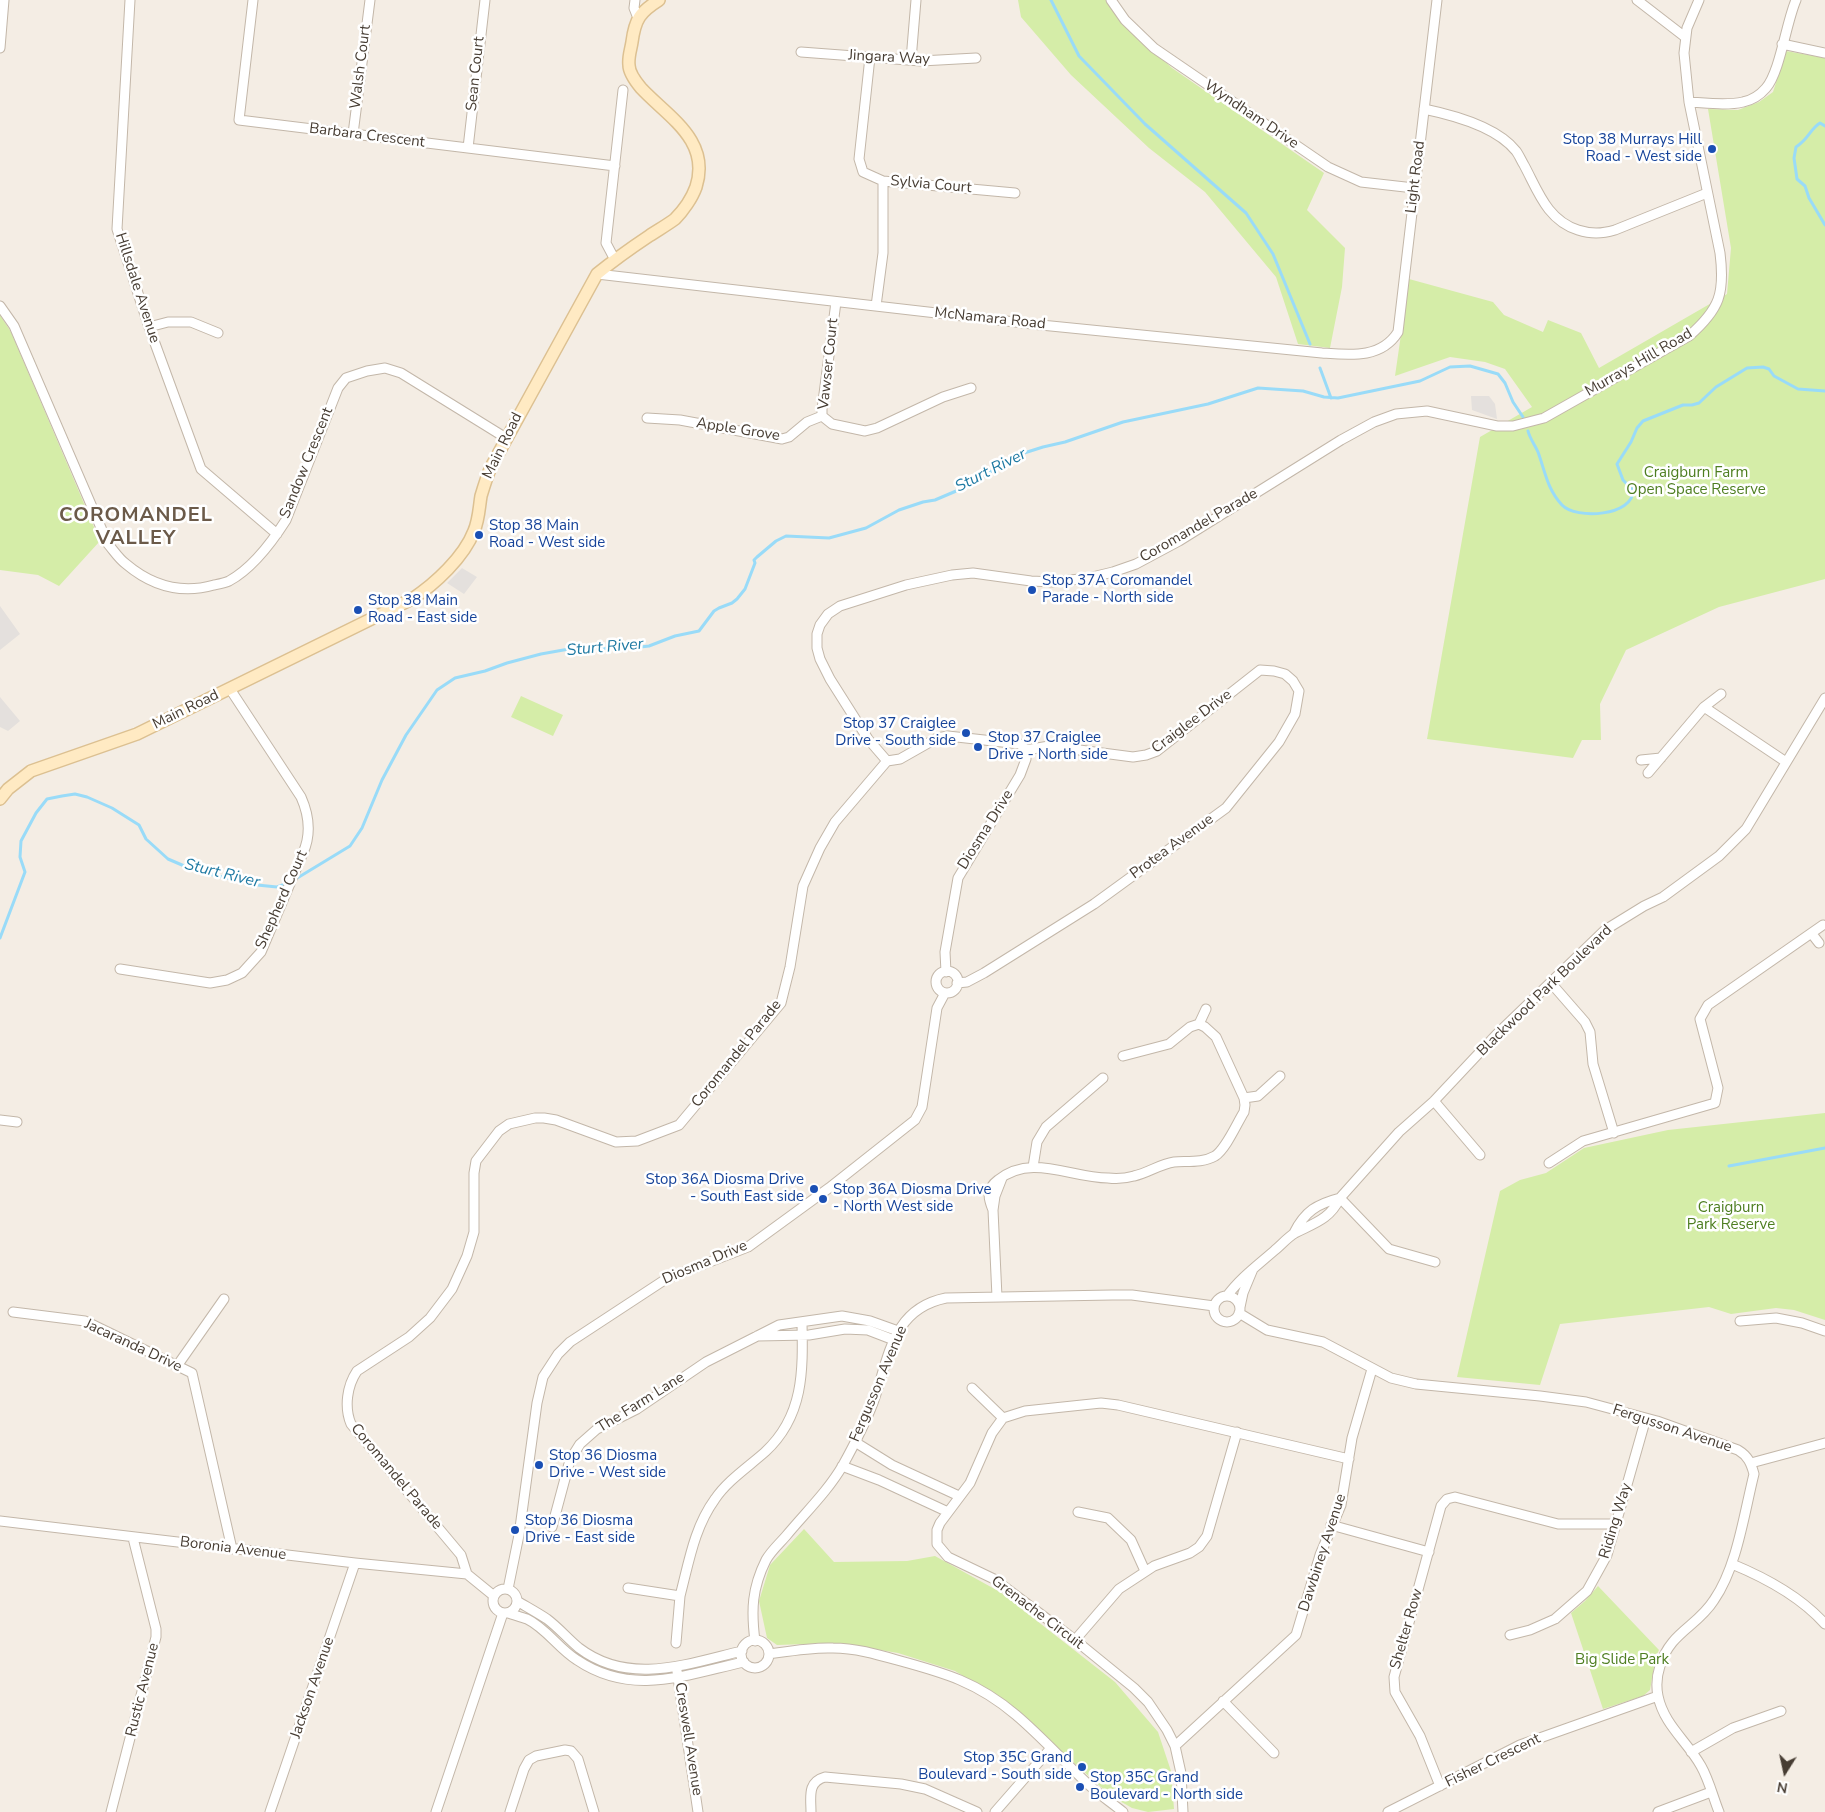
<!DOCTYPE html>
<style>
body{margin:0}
#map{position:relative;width:1825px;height:1812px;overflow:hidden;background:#f4ede4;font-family:"Nunito Sans",sans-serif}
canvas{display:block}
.north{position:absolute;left:1760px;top:1747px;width:50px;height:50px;-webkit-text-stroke:4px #fff;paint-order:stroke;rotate:190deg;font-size:14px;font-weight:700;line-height:20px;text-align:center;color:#473d33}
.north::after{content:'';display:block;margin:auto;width:18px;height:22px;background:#473d33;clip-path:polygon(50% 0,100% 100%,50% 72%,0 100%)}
</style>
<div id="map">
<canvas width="1825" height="1812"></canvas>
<div class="north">N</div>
</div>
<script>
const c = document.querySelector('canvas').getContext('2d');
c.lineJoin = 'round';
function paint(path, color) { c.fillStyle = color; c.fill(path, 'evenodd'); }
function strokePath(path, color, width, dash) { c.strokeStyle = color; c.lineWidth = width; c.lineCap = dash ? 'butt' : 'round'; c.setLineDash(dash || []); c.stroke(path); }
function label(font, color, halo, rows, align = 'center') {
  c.font = font + ' "Nunito Sans",sans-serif'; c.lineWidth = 5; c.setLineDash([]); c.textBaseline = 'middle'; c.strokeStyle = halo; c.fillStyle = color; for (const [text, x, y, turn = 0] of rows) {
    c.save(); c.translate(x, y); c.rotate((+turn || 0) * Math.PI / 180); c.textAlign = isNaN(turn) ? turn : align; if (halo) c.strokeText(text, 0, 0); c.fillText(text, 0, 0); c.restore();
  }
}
paint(new Path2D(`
 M 1018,0 L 1106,0 L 1124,24 L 1172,68 L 1324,173 L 1307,210 L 1345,248 L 1342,287 L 1330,348 L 1298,344 L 1276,277 L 1205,192 L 1149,148 L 1071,75 L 1021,17 Z
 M 1786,51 L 1825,58 L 1825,579 L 1719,607 L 1626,650 L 1600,704 L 1601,740 L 1582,740 L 1573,758 L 1427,739 L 1480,437 L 1532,407 L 1505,369 L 1485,362 L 1450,357 L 1395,376 L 1409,279 L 1493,302 L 1504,315 L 1543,332 L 1548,320 L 1581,333 L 1599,368 L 1727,294 L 1731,248 L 1708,109 L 1738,110 L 1759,102 L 1773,92 Z
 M 0,315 L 11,332 L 100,541 L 59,586 L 38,575 L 0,570 Z
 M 521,696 L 563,715 L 553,736 L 511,717 Z
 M 1825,1113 L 1825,1320 L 1794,1310 L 1776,1308 L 1731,1314 L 1709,1307 L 1560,1324 L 1540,1385 L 1457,1377 L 1500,1191 L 1520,1180 L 1546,1173 L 1584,1148 L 1668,1130 Z
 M 804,1529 L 834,1562 L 907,1561 L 935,1556 L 1000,1592 L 1115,1682 L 1158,1732 L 1171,1771 L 1174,1809 L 1148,1812 L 1132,1808 L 1111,1796 L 1007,1703 L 955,1671 L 898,1653 L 838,1643 L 777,1645 L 767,1638 L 759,1601 L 770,1565 Z
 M 1598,1586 L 1659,1650 L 1656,1656 L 1650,1690 L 1643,1696 L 1603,1709 L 1571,1613 L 1585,1601 Z`), '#d5eda8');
paint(new Path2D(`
 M 1471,396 L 1489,396 L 1495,404 L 1497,419 L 1472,410 Z
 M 462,568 L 477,577 L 464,594 L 447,583 Z
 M 0,606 L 20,634 L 0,650 Z
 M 0,697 L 20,721 L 8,731 L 0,727 Z`), '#e4e0dd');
strokePath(new Path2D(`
 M 1051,0 L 1079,56 L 1145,124 L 1246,213 L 1273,254 L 1310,344
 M 1825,126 L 1820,123 C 1810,129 1809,139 1796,147 L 1794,158 L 1797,179 L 1805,186 L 1809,198 L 1825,225
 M 1320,368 L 1331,398
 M 1528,431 C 1530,439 1535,445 1538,452 C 1545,471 1547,489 1562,505 C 1576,520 1634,516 1633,490 L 1623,480 L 1617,464 L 1631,442 L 1637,428 L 1643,421 L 1683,405 L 1692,405 L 1699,403 L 1716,387 L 1747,368 L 1763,367 L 1769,369 L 1774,376 L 1798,389 L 1825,391
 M 294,880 L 350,846 L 362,828 L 382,780 L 406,735 L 437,690 L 455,678 L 485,671 L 507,663 L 541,654 L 569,649 L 632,648 L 649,646 L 675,636 L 699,631 L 714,611 L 719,608 L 732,603 L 737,599 L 745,589 L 755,563 L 754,560 L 757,557 L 776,541 L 786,536 L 829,538 L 866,528 L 899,510 L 923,502 L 935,500 L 975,483 L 1001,464 L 1021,454 L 1043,447 L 1065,442 L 1123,422 L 1208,404 L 1258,388 L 1303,391 L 1324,397 L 1338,398 L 1420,381 L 1450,367 L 1470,366 L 1498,374 L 1505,383 L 1513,402 L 1523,417
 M 0,938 L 25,872 L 20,857 L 21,841 L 36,813 L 47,799 L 62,796 L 75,794 L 87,797 L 112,808 L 139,825 L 146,839 L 168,859 L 196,871 L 257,885 L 277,887 L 288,883
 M 1729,1166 L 1825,1148`), '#99dbf8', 3);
const street = new Path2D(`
 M 130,0 L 117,229 L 149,327 L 201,469 L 277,534
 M 253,0 L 239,120 L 615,166
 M 635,0 L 634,8 L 638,18
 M 1111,0 L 1125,20 L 1154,48 L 1328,167 L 1361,182 L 1414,188
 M 1637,0 L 1685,37
 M 1782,44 L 1825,53
 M 0,48 L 4,0
 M 801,52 L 921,61 L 976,58
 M 870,57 L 859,159 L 863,172 L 883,181
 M 911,60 L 916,0
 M 1689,102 C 1707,103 1726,106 1743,102 C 1753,100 1760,95 1766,88 C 1780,72 1786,23 1796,0
 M 1424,109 C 1453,115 1497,127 1516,151 C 1519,155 1521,160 1524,165 C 1538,191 1547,220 1578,230 C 1591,234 1601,234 1615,230 L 1707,193
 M 353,134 L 370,0
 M 468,148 L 485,0
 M 615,260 L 606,243 L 623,90
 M 597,274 L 1041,325 L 1322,353 C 1350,355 1381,359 1398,332 L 1437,0
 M 836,302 L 822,409 L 822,416 L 832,424 L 865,431 L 877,428 L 943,397 L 971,388
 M 0,306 L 14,326 L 108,544 C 114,551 119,559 126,564 C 152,586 182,594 214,585 C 219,584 225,583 229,581 C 253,568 272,542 286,520 L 338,388 L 346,378 L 367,371 L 385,368 L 401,373 L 506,438
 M 876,306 L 883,253 L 883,181 L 1015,193
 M 149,327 L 168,322 L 191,322 L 218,333
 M 647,418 L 680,420 L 782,439 L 789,437 L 807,422 L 822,416
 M 1704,707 L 1721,694
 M 1641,760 L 1661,758
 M 887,761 L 868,739 L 830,679 L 820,659 L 817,648 L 817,634 L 820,625 L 828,614 L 840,606 L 906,585 L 952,575 L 973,573 L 1031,581 L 1053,582 L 1088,578 L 1113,572 L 1136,564 L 1179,541 L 1341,440 L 1374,422 L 1396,414 L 1427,411 L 1497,426 L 1513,426 L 1544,418 L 1689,336 C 1720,309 1725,293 1720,253 L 1689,102 L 1684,53 L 1687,28 L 1699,0
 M 887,761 L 900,759 L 937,738 L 948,736 L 1020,744 L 1026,750
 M 1648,773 L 1704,707 L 1786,762
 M 1812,934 L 1819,943
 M 120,969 L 210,983 L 227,980 L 242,973 L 261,952 L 303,853 C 311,835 309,815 301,797 L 230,689
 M936 982a11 11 0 1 1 22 0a11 11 0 1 1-22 0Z
 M 946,972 L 945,952 L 958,878 L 1020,775 L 1026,759 L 1026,750
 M 957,983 L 967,982 L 984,973 L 1094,904 L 1226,808 L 1279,742 L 1295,714 L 1299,691 L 1293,681 L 1285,674 L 1274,671 L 1260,670 L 1157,751 L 1146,755 L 1133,757 L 1049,746 L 1026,750
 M 1551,983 L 1585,1022 L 1590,1032 L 1593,1064 L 1614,1133
 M 1199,1024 L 1206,1009
 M 1244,1098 L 1258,1096 L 1280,1076
 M 1434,1101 L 1480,1155
 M 0,1120 L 17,1122
 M 1549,1163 L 1583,1141 L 1715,1103 L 1718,1088 L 1700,1019 L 1708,1005 L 1823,925
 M 1033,1167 L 1037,1142 L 1046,1127 L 1103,1078
 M 1340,1198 L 1389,1249 L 1435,1262
 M 993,1210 C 988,1198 986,1189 998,1180 C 1032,1153 1070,1178 1108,1178 C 1116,1179 1127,1178 1134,1176 C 1148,1173 1160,1164 1174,1162 C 1187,1161 1203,1163 1215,1156 C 1226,1149 1237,1123 1244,1112 L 1245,1105 L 1244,1098 L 1216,1037 L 1205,1027 L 1199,1024 L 1190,1027 L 1169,1044 L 1123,1056
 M 1294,1233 C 1305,1211 1317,1204 1340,1198
 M1214 1309a13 13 0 1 1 26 0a13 13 0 1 1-26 0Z
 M 1227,1296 C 1240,1278 1258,1265 1275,1250 C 1281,1245 1288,1237 1295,1233 C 1315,1223 1330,1219 1340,1198 L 1399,1132 L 1434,1101 L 1496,1035 L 1605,930 L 1644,906 L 1663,897 L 1719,856 L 1746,829 L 1825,698
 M 997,1297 L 993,1210 L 995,1196 L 1002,1178
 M 1240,1307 L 1243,1293 L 1253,1269
 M 13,1312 L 85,1321 L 192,1373 L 232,1549
 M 1239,1313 L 1267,1330 L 1323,1342 L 1391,1378 L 1416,1384 L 1540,1396 L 1586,1402 L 1657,1421 L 1738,1450 C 1748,1456 1751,1463 1754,1474 C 1744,1514 1737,1567 1714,1600 C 1697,1627 1670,1632 1660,1666 C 1657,1675 1656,1686 1658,1696 C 1664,1725 1687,1741 1701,1766 C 1709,1780 1713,1797 1719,1812
 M 1740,1321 L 1776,1318 L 1802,1323 L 1825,1331
 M 757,1336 L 809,1335 L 845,1329 L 868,1330 L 894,1340
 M 177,1366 L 224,1299
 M 972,1388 L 1003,1418
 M 855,1442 L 892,1465 L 959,1496
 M 1751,1463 L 1825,1443
 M 842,1466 L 879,1480 L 948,1512
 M 1078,1512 L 1108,1518 L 1131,1540 L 1145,1571
 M 0,1521 L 355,1563 L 467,1574
 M 1331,1525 L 1429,1552
 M 552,1527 L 570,1460 L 580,1444 L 597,1429 L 637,1409 L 706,1362 L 779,1325 L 842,1316 L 870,1321 L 898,1331
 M 1732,1564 C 1766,1578 1800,1596 1825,1624
 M 628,1588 L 680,1596 C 689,1562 694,1528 715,1499 C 727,1481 748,1467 765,1452 C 804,1416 803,1371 802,1322
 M493 1601a12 12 0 1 1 24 0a12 12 0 1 1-24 0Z
 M 508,1589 L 519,1535 L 537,1403 L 543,1377 L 558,1354 L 570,1342 L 666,1279 L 748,1247 L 829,1188 L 915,1120 L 922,1107 L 937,1008 L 945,993
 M 494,1596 L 467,1574 L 461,1555 L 351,1424 C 344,1407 347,1386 357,1371 L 409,1337 L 430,1318 L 452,1289 L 467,1256 L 474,1232 L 474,1173 L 476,1161 L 499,1131 L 509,1124 L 535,1118 L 544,1118 L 556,1120 L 616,1142 L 637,1141 L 679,1125 L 781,1003 L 790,967 L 803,886 L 820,848 L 835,822 L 887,761
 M 517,1601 C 527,1607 538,1613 547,1619 C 559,1628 568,1639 579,1648 C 629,1686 687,1664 742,1651
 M 508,1613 C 514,1615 521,1617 527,1619 C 546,1628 559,1649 577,1660 C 632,1697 685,1675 744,1662
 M 1510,1635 L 1530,1630 L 1555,1619 L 1587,1591 L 1607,1555 L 1646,1418
 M 1075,1640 L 1119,1589 L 1154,1566 L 1190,1553 L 1199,1547 L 1207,1536 L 1237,1432
 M741 1654a14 14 0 1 1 28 0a14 14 0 1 1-28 0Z
 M 755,1641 C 751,1610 752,1588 766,1560 C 771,1551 780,1543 786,1536 C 805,1513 828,1491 843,1465 C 854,1445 865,1424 873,1403 C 889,1359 891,1309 946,1298 L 1112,1295 L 1132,1295 L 1214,1306
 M 676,1643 L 680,1596
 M 769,1654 C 790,1651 812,1647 833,1648 C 855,1648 876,1654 897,1660 C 945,1673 977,1682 1016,1715 C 1042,1737 1065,1763 1090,1786 C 1100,1795 1112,1803 1123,1812
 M 677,1671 L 698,1812
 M 1223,1701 L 1274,1753
 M 1175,1746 L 1296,1635 L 1320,1555 L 1341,1505 L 1352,1438 L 1372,1369
 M 1691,1752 L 1733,1728 L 1781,1711
 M 1440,1786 L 1420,1736 L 1395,1692 L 1394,1677 L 1441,1506 L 1447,1499 L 1455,1497 L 1558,1524 L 1616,1524
 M 111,1812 L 156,1637 L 156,1629 L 133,1538
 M 270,1812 L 355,1563
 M 436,1812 L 503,1613
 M 510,1812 L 524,1769 L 529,1760 L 536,1756 L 565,1750 L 571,1751 L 578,1759 L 594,1812
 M 811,1812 C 811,1797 807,1782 825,1777 L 901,1784 L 925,1789 L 977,1812
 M 995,1812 L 1051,1748
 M 1183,1812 L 1181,1773 L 1175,1746 L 1167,1730 L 1148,1702 L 1134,1688 L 1075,1640 L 994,1579 L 948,1557 L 937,1544 L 937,1530 L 940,1523 L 970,1483 L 992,1433 L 1003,1418 L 1025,1411 L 1101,1403 L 1118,1405 L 1349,1459
 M 1388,1812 L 1520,1745 L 1658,1696
 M 1658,1812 L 1711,1792`);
const secondary = new Path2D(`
 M 0,799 L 8,789 L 31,771 L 137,734 L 412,599 C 435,584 464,557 474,531 C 479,519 479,508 481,496 C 484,486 487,476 491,467 L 597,274 C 614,260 631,248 649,236 C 658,230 667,225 675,219 C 683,211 692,198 696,187 C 711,140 668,117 641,88 C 636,82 629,73 629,65 C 628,57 631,49 632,42 C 635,19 640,12 659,0`);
strokePath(street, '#c3b7a9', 11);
strokePath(secondary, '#dcc091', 14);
strokePath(street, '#fff', 9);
strokePath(secondary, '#ffeac3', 11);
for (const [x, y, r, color] of [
 [1712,149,5,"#1a4fb4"],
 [479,535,5,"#1a4fb4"],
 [1032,590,5,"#1a4fb4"],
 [358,610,5,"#1a4fb4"],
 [966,733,5,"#1a4fb4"],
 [978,747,5,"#1a4fb4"],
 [814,1189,5,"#1a4fb4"],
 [823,1199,5,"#1a4fb4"],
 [539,1465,5,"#1a4fb4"],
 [515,1530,5,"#1a4fb4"],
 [1082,1767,5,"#1a4fb4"],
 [1080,1787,5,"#1a4fb4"]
]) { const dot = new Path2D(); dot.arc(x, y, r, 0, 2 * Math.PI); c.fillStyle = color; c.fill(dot); strokePath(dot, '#fff', 2); }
label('15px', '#473d33', '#fff', [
 ["Jingara Way",889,58,3],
 ["Walsh Court",361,67,-83],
 ["Sean Court",476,74,-84],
 ["Wyndham Drive",1251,115,34],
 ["Barbara Crescent",367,136,7],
 ["Light Road",1416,177,-83],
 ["Sylvia Court",931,185,5],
 ["Hillsdale Avenue",137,288,72],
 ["McNamara Road",990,319,6],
 ["Murrays Hill Road",1639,363,-30],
 ["Vawser Court",829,364,-84],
 ["Apple Grove",738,430,9],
 ["Main Road",503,446,-64],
 ["Sandow Crescent",307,463,-68],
 ["Coromandel Parade",1199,526,-30],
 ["Main Road",186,710,-26],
 ["Craiglee Drive",1192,722,-37],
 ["Diosma Drive",986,830,-58],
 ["Protea Avenue",1172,847,-36],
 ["Shepherd Court",282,900,-66],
 ["Blackwood Park Boulevard",1545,991,-44],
 ["Coromandel Parade",737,1054,-51],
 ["Diosma Drive",705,1263,-23],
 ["Jacaranda Drive",133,1346,25],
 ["Fergusson Avenue",879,1384,-67],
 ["The Farm Lane",641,1403,-32],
 ["Fergusson Avenue",1672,1429,18],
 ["Coromandel Parade",396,1477,50],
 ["Riding Way",1616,1521,-73],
 ["Boronia Avenue",233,1549,7],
 ["Dawbiney Avenue",1323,1553,-72],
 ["Grenache Circuit",1037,1613,37],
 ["Shelter Row",1407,1629,-74],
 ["Jackson Avenue",313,1688,-71],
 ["Rustic Avenue",143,1690,-76],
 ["Creswell Avenue",688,1739,81],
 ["Fisher Crescent",1493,1761,-26]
]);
label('15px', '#164399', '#fff', [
 ["Stop 38 Murrays Hill",1702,140,"right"],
 ["Road - West side",1702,157,"right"],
 ["Stop 38 Main",489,526],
 ["Road - West side",489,543],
 ["Stop 37A Coromandel",1042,581],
 ["Parade - North side",1042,598],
 ["Stop 38 Main",368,601],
 ["Road - East side",368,618],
 ["Stop 37 Craiglee",956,724,"right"],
 ["Drive - South side",956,741,"right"],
 ["Stop 37 Craiglee",988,738],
 ["Drive - North side",988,755],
 ["Stop 36A Diosma Drive",804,1180,"right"],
 ["- South East side",804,1197,"right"],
 ["Stop 36A Diosma Drive",833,1190],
 ["- North West side",833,1207],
 ["Stop 36 Diosma",549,1456],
 ["Drive - West side",549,1473],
 ["Stop 36 Diosma",525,1521],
 ["Drive - East side",525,1538],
 ["Stop 35C Grand",1072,1758,"right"],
 ["Boulevard - South side",1072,1775,"right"],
 ["Stop 35C Grand",1090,1778],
 ["Boulevard - North side",1090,1795]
], 'left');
label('15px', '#4e7e21', '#fff', [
 ["Craigburn Farm",1696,473],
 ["Open Space Reserve",1696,490],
 ["Craigburn",1731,1208],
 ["Park Reserve",1731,1225],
 ["Big Slide Park",1622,1660]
]);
label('italic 16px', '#1f7aa3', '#fff', [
 ["Sturt River",991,471,-27],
 ["Sturt River",605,648,-5],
 ["Sturt River",222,874,14]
]);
c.letterSpacing = '1px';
label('bold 20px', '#6b5a49', '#fff', [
 ["COROMANDEL",136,516],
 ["VALLEY",136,539]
]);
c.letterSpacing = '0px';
</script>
